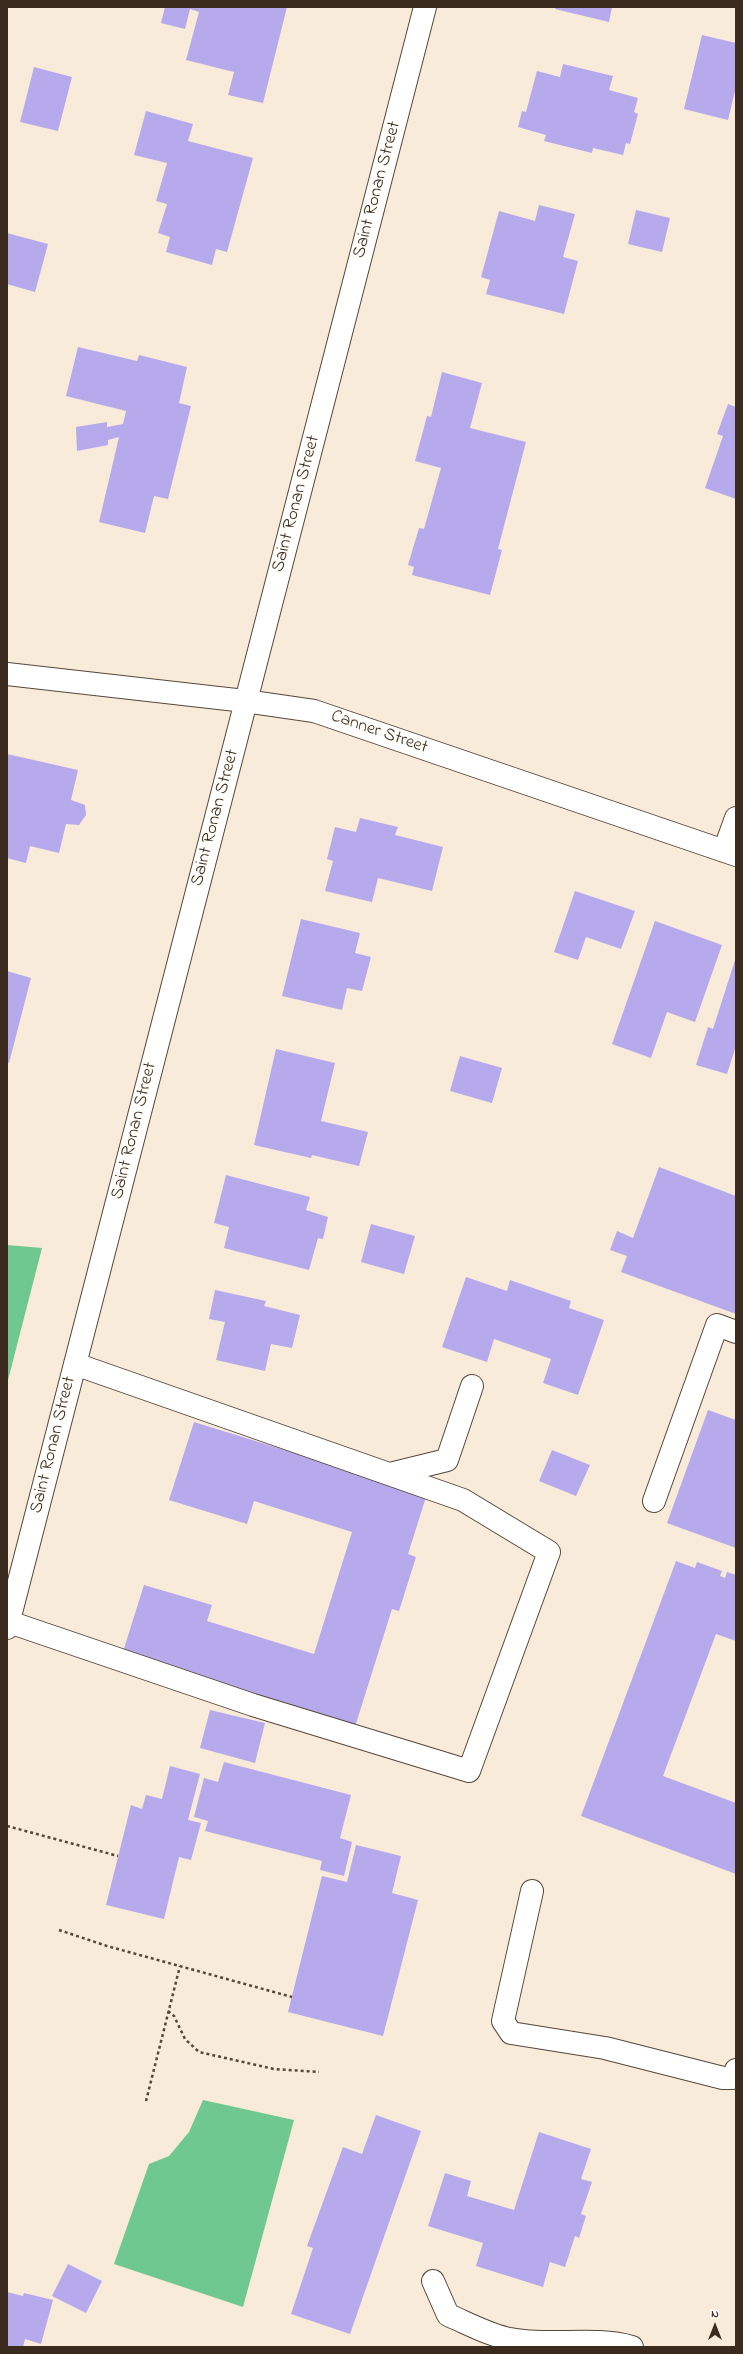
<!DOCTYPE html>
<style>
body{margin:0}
#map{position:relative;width:743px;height:2354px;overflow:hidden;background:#f8ebd9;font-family:"Indie Flower",sans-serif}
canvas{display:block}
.frame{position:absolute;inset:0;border:8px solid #3b2a1e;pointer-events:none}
.north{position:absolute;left:695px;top:2306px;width:40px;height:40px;-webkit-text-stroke:3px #fdfcf7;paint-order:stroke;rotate:0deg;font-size:11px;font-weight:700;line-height:16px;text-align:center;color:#3b2a1e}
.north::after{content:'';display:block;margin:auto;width:14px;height:18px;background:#3b2a1e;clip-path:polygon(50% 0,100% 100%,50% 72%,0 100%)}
</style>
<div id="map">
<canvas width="743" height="2354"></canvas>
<div class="frame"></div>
<div class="north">N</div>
</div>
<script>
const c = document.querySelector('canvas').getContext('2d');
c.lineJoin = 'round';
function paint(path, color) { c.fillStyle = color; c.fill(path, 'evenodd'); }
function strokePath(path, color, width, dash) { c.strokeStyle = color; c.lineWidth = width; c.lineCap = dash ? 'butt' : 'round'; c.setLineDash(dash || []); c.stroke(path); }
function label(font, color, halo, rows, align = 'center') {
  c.font = font + ' "Indie Flower",sans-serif'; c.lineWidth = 3; c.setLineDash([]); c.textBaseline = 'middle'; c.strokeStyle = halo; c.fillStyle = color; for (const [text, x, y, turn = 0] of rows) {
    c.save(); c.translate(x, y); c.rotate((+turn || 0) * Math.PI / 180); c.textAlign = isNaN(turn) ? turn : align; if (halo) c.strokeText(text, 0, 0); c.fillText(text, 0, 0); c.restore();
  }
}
paint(new Path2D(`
 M 7,1245 L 42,1248 L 7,1384 Z
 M 203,2100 L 294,2120 L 243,2307 L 114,2264 L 149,2164 L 169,2156 L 189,2132 Z`), '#6fc88f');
paint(new Path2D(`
 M 165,7 L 287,7 L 263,103 L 228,95 L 234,72 L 186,60 L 199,12 L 190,9 L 185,29 L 161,23 Z
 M 556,7 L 612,7 L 609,22 L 555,9 Z
 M 702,35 L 736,43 L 736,87 L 728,120 L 684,109 Z
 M 563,64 L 613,76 L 609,90 L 638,98 L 634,112 L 638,114 L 630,144 L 626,143 L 623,155 L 593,148 L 592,153 L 544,141 L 546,135 L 518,127 L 522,111 L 526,112 L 537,71 L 560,77 Z
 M 34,67 L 72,77 L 58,131 L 20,122 Z
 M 146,111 L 193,124 L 188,141 L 253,158 L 227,252 L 216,249 L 212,265 L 166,252 L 170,237 L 158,233 L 167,204 L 156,201 L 167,163 L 134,155 Z
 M 539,205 L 575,214 L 563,257 L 578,261 L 564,314 L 486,294 L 490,280 L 481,277 L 499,211 L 535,221 Z
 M 636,210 L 670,218 L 662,252 L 628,244 Z
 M 7,233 L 48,244 L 35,292 L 7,284 Z
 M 78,347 L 137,361 L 139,355 L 187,367 L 179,403 L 191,406 L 168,499 L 154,496 L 145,533 L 99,522 L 119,437 L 108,440 L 108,445 L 77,451 L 76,427 L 107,422 L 107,427 L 123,424 L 126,411 L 66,396 Z
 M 442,372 L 482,383 L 470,428 L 526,442 L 498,549 L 502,550 L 490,595 L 412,575 L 414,567 L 408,565 L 419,528 L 424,529 L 441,468 L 415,461 L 427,416 L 431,417 Z
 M 728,404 L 736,407 L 736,499 L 705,488 L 723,436 L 717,434 Z
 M 7,754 L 78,770 L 71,800 L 85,805 L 86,815 L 79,825 L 66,824 L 59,853 L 30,846 L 26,863 L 7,858 Z
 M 360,818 L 398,827 L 395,835 L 443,847 L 432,891 L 378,878 L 372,902 L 325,891 L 333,861 L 327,859 L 335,827 L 356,832 Z
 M 575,891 L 635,911 L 621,949 L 586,937 L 578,960 L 554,952 Z
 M 301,919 L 360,933 L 355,953 L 371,957 L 362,991 L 347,988 L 342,1010 L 282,996 Z
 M 655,921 L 722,945 L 695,1022 L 667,1012 L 651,1058 L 612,1044 Z
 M 736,957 L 736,1046 L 727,1074 L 696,1065 L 708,1027 L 713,1029 Z
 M 7,971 L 31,978 L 9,1063 L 7,1062 Z
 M 276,1049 L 335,1063 L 321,1121 L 368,1132 L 359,1166 L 312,1155 L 311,1158 L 254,1145 Z
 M 460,1056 L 502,1068 L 492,1103 L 450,1091 Z
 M 659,1167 L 736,1196 L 736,1314 L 621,1272 L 627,1256 L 610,1250 L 617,1231 L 633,1238 Z
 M 226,1175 L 310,1197 L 306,1210 L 328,1217 L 323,1239 L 318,1238 L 309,1270 L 224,1248 L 229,1227 L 214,1223 Z
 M 371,1224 L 415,1236 L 404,1274 L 361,1262 Z
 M 466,1277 L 507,1291 L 510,1280 L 571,1301 L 569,1308 L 604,1320 L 578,1395 L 543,1383 L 551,1359 L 494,1339 L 487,1362 L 442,1347 Z
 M 215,1290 L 266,1301 L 264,1306 L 300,1315 L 292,1348 L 271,1344 L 265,1371 L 216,1360 L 225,1322 L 209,1319 Z
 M 708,1410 L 736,1420 L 736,1548 L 667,1523 Z
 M 194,1422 L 427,1494 L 408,1554 L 416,1557 L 399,1611 L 392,1609 L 354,1730 L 121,1658 L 144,1585 L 212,1605 L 207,1621 L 314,1654 L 352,1532 L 254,1501 L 247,1524 L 169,1500 Z
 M 552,1450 L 590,1465 L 576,1496 L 539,1481 Z
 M 676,1561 L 695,1568 L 697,1562 L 722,1571 L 720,1576 L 725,1578 L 727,1572 L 736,1575 L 736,1641 L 716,1634 L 663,1776 L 736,1803 L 736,1874 L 581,1816 Z
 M 210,1710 L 265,1723 L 255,1763 L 200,1748 Z
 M 224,1762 L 351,1795 L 340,1838 L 352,1842 L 344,1876 L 320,1870 L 322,1861 L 205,1831 L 208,1821 L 194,1817 L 204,1778 L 218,1782 Z
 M 170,1766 L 200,1774 L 188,1820 L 201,1823 L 191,1860 L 179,1857 L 164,1919 L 106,1905 L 131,1805 L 142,1809 L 146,1795 L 162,1799 Z
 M 356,1845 L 401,1856 L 392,1893 L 418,1900 L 383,2036 L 288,2012 L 322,1876 L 347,1882 Z
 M 376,2115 L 421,2131 L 350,2334 L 291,2314 L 313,2248 L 307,2246 L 343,2147 L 362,2154 Z
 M 539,2132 L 591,2149 L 581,2179 L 592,2182 L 581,2214 L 586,2216 L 579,2238 L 575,2236 L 565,2267 L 550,2262 L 543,2287 L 476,2266 L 483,2243 L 428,2226 L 445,2173 L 471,2181 L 467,2196 L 514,2210 Z
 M 68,2264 L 102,2281 L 86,2313 L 52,2296 Z
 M 7,2292 L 23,2296 L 24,2293 L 53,2300 L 41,2344 L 25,2339 L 23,2347 L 7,2347 Z`), '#b6aaec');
const minor = new Path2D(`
 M 7,674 L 245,701 L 314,711 L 736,855
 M 724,851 L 736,818
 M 390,1474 L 447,1460 L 472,1386
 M 654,1501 L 717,1325 L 736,1332
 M 9,1622 L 253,1705 L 469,1771 L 549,1552 L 463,1500 L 75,1364
 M 7,1628 L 425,7
 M 532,1891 L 503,2021 L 511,2033 L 605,2048 L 723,2078 L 733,2078 L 736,2070
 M 433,2281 L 448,2315 C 467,2323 491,2336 510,2339 C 550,2347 593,2336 632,2347`);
strokePath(minor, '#57473a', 24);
strokePath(new Path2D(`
 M 7,1826 L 118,1856
 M 59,1930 L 107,1946 L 292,1997
 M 168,2011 L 174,2016 L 185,2039 L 199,2052 L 274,2069 L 319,2072
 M 146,2101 L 180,1966`), '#57473a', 2.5, [3, 3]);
strokePath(minor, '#fff', 22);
label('18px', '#3b2a1e', '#fdfcf7', [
 ["Saint Ronan Street",378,190,-75],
 ["Saint Ronan Street",297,504,-75],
 ["Canner Street",379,733,19],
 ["Saint Ronan Street",216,818,-75],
 ["Saint Ronan Street",135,1131,-76],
 ["Saint Ronan Street",54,1445,-76]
]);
</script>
